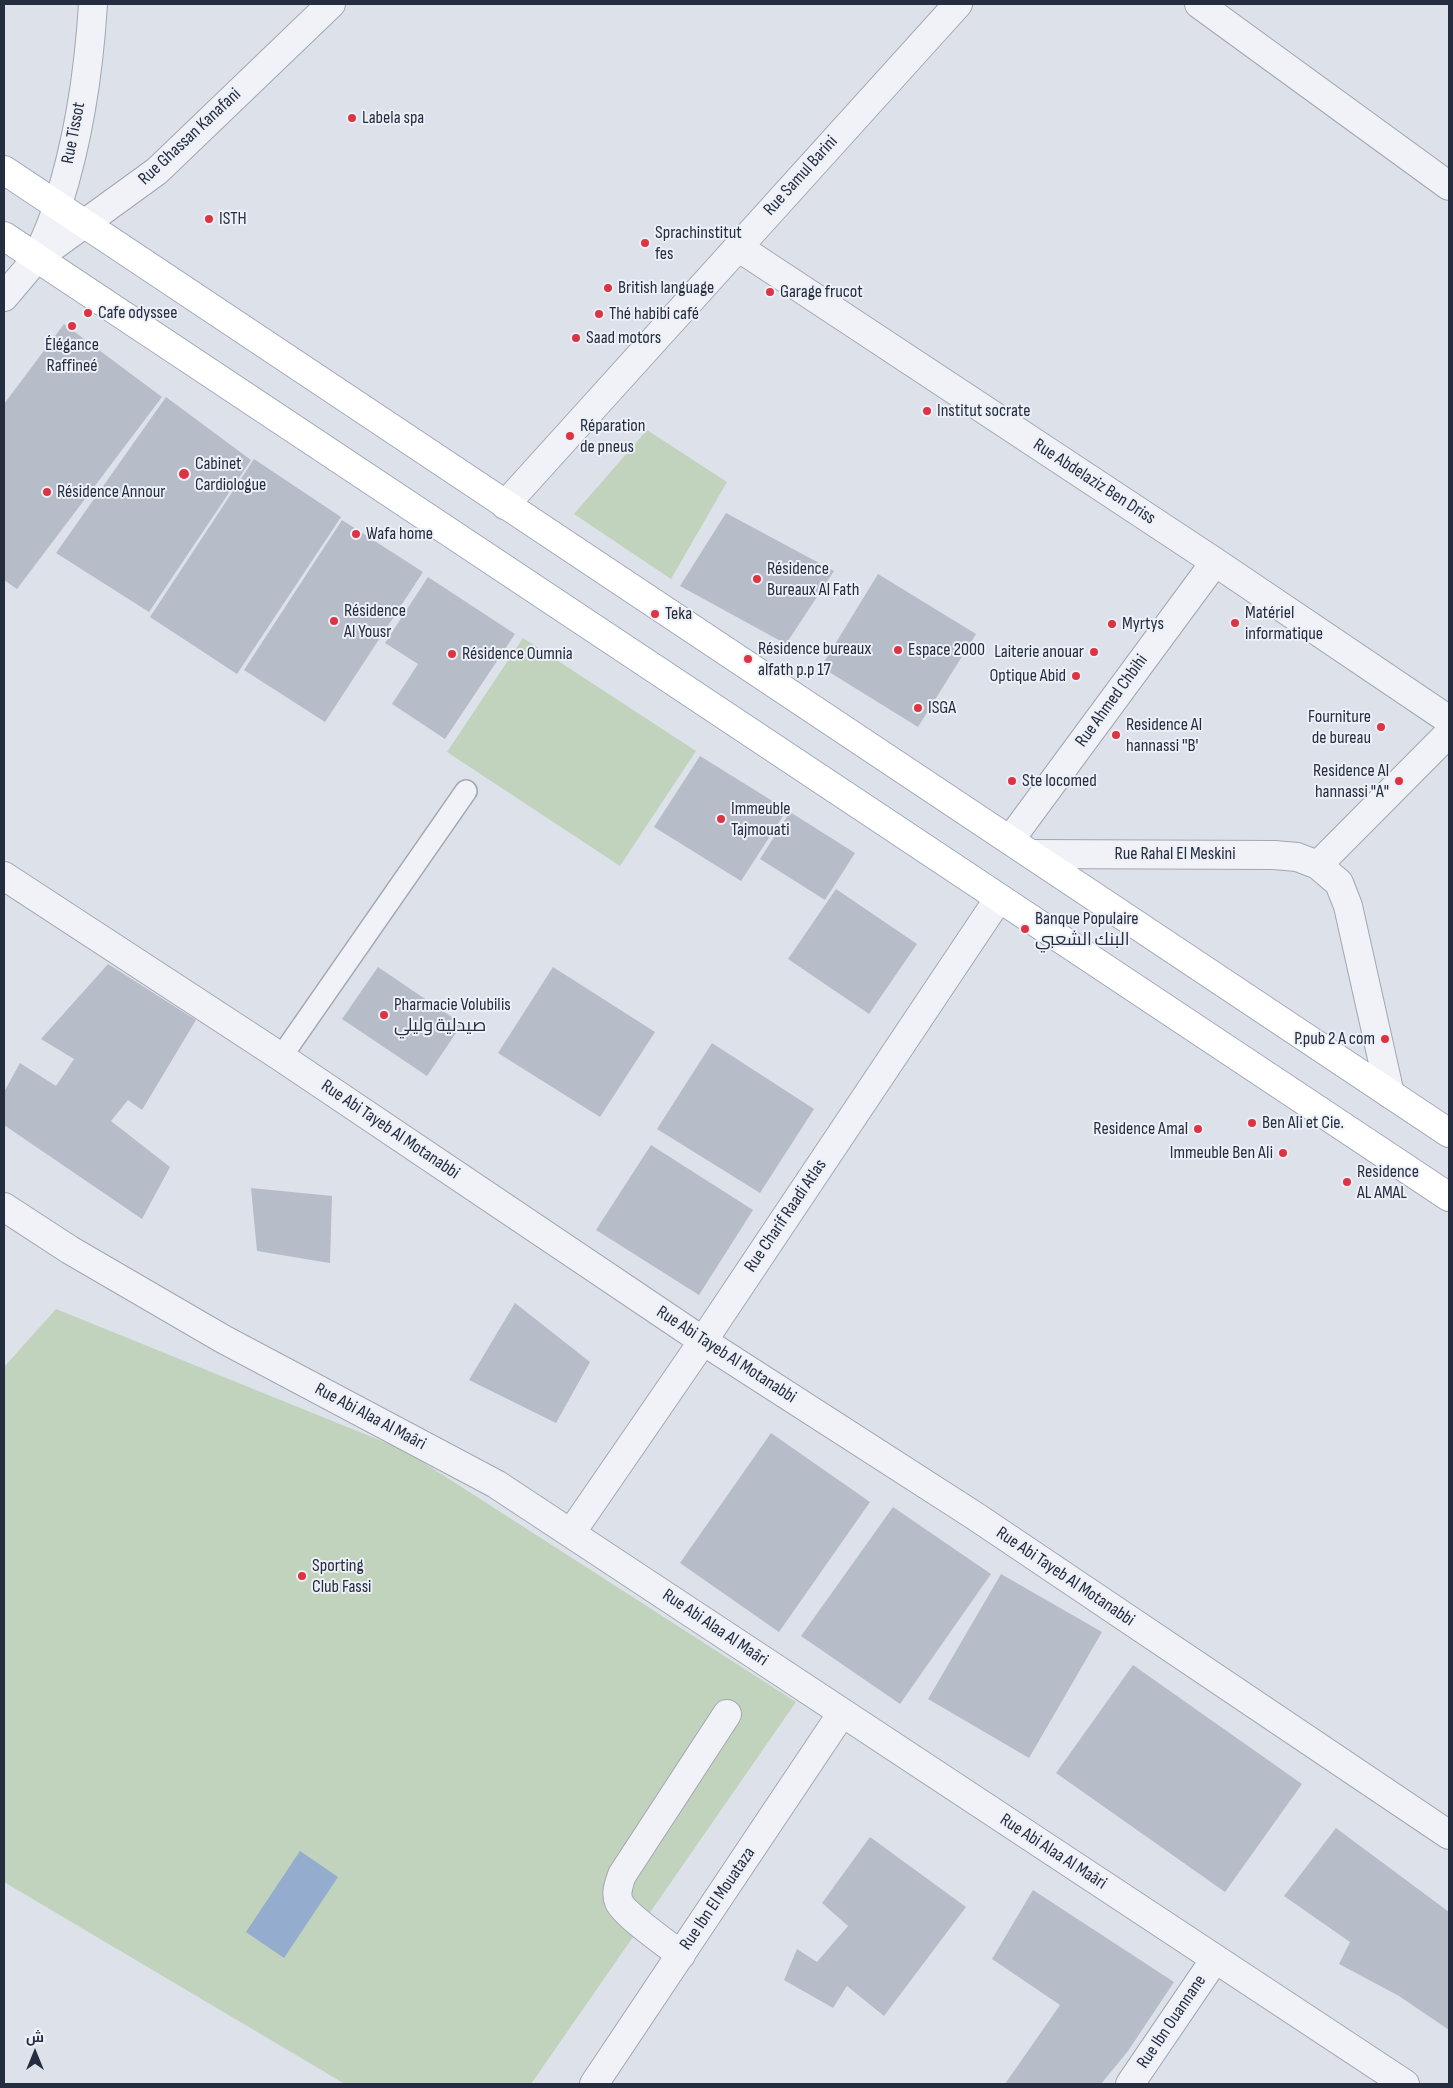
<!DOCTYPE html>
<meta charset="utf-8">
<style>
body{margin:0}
#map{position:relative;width:1453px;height:2088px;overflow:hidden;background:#dde1e9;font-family:"Sofia Sans Condensed",Cairo,sans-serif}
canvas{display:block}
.frame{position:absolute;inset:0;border:5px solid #252d41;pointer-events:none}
.north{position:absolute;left:10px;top:2028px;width:50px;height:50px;-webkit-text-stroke:4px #edf0f6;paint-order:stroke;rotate:0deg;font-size:14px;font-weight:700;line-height:20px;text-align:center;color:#252d41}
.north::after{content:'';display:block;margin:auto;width:18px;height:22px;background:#252d41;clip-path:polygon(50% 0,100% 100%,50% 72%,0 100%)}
</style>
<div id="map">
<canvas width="1453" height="2088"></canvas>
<div class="frame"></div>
<div class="north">ش</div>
</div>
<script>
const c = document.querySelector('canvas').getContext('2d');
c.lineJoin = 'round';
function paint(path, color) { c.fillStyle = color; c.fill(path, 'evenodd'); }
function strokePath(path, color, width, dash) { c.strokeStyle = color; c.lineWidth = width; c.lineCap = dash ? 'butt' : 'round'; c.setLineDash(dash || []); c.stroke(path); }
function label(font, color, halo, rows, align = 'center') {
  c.font = font + ' "Sofia Sans Condensed",Cairo,sans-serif'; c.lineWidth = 4; c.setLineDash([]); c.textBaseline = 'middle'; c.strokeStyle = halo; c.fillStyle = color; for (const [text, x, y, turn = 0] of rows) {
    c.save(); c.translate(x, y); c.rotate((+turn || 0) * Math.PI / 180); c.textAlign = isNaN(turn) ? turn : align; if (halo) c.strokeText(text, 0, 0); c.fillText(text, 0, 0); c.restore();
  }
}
paint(new Path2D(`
 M 647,430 L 727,482 L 671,579 L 574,514 Z
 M 523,638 L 696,751 L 620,866 L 447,752 Z
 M 56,1309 L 404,1450 L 796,1702 L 531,2084 L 345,2084 L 4,1882 L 4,1367 Z`), '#c1d3bd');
paint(new Path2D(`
 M 300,1851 L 338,1877 L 284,1958 L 246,1932 Z`), '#94accd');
paint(new Path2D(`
 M 64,324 L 162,397 L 17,589 L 4,580 L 4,404 Z
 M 166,397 L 251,460 L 149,612 L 56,553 Z
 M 254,459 L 341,517 L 237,674 L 150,617 Z
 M 726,513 L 834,571 L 786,644 L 680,586 Z
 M 342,520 L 423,572 L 325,722 L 244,670 Z
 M 878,574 L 976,634 L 918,727 L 821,667 Z
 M 428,577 L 515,634 L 445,739 L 392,704 L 418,664 L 385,643 Z
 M 700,756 L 787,810 L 741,881 L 654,827 Z
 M 790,812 L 855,853 L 825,900 L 760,859 Z
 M 836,889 L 917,944 L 869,1014 L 788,959 Z
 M 108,964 L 196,1020 L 142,1110 L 128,1100 L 111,1121 L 170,1167 L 142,1219 L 4,1125 L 4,1092 L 20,1063 L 56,1086 L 74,1059 L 41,1039 Z
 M 378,967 L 462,1024 L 427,1076 L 342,1019 Z
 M 553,967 L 655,1032 L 600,1117 L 498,1053 Z
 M 712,1043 L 814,1109 L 760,1193 L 657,1129 Z
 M 651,1145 L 753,1210 L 699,1295 L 596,1230 Z
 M 251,1188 L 332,1196 L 330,1263 L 257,1251 Z
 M 515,1303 L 590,1362 L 556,1423 L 469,1380 Z
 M 771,1433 L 870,1502 L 779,1632 L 680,1563 Z
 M 893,1507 L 991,1574 L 900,1704 L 801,1636 Z
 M 1001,1574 L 1102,1632 L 1029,1758 L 928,1699 Z
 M 1133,1665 L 1302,1784 L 1225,1892 L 1056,1773 Z
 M 1336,1828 L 1449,1912 L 1449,2030 L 1399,1996 L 1339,1964 L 1350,1942 L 1284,1896 Z
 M 870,1837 L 966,1907 L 884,2016 L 847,1986 L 833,2008 L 784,1980 L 797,1949 L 817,1962 L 848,1926 L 822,1903 Z
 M 1033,1890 L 1174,1982 L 1128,2051 L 1101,2084 L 1005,2084 L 1060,2005 L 992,1959 Z`), '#b7bcc9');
const lane = new Path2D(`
 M 281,1057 L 466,791`);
const street = new Path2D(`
 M 1199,4 L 1449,186
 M 738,247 L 1215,562 L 1449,720
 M 37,258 C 44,240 53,223 58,204 C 78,142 89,69 93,4
 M 4,297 L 37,258 L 157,171 L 331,4
 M 505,505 L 958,4
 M 1010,840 L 1215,562
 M 1031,854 L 1274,855 L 1297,857 L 1318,865 L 1339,883 L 1348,906 L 1390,1094
 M 1318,865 L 1449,733
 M 4,876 L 281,1057 L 703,1341 L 975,1516 L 1449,1835
 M 4,1207 L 70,1250 L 223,1339 L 496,1484 L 1405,2084
 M 571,1533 L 703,1341 L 999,898
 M 681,1955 C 668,1945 624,1914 619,1902 C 615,1893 619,1884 622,1875 L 727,1714
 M 594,2084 L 842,1713
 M 1130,2084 L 1215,1959`);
const primary = new Path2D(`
 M 4,170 L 1449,1133
 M 4,236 L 1449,1197`);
strokePath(lane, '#a2a7b3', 24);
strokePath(street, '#a2a7b3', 30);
strokePath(primary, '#9ba4b6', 30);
strokePath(lane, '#f0f2f7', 21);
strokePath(street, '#f0f2f7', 28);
strokePath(primary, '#fff', 28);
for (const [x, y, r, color] of [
 [352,118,5,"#dc3443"],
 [209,219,5,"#dc3443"],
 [645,243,5,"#dc3443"],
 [608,288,5,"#dc3443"],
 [770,292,5,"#dc3443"],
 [88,313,5,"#dc3443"],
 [599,314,5,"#dc3443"],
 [72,326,5,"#dc3443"],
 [576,338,5,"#dc3443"],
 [927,411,5,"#dc3443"],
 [570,436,5,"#dc3443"],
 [184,474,6,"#dc3443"],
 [47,492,5,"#dc3443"],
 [356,534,5,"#dc3443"],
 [757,579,5,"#dc3443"],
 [655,614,5,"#dc3443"],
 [334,621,5,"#dc3443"],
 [1235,623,5,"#dc3443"],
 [1112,624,5,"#dc3443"],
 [898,650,5,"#dc3443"],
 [1094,652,5,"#dc3443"],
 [452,654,5,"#dc3443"],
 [748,659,5,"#dc3443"],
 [1076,676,5,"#dc3443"],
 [918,708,5,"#dc3443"],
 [1381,727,5,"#dc3443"],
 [1116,735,5,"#dc3443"],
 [1012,781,5,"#dc3443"],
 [1399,781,5,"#dc3443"],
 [721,819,5,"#dc3443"],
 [1025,929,5,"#dc3443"],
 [384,1015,5,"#dc3443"],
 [1385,1039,5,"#dc3443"],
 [1252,1123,5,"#dc3443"],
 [1198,1129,5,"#dc3443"],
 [1283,1153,5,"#dc3443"],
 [1347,1182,5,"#dc3443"],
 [302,1576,5,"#dc3443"]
]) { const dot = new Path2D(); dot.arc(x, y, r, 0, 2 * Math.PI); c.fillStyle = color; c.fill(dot); strokePath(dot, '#edf0f6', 2); }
label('18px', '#252d41', '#edf0f6', [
 ["Labela spa",362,118],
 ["ISTH",219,219],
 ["Sprachinstitut",655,233],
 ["fes",655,254],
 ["British language",618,288],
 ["Garage frucot",780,292],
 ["Cafe odyssee",98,313],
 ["Thé habibi café",609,314],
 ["Saad motors",586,338],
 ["Élégance",72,345,"center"],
 ["Raffineé",72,366,"center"],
 ["Institut socrate",937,411],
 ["Réparation",580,426],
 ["de pneus",580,447],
 ["Cabinet",195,464],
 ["Cardiologue",195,485],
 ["Résidence Annour",57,492],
 ["Wafa home",366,534],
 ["Résidence",767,569],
 ["Bureaux Al Fath",767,590],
 ["Résidence",344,611],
 ["Al Yousr",344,632],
 ["Matériel",1245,613],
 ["informatique",1245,634],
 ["Teka",665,614],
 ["Myrtys",1122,624],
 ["Résidence bureaux",758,649],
 ["alfath p.p 17",758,670],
 ["Espace 2000",908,650],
 ["Laiterie anouar",1084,652,"right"],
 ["Résidence Oumnia",462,654],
 ["Optique Abid",1066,676,"right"],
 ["ISGA",928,708],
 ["Fourniture",1371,717,"right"],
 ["de bureau",1371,738,"right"],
 ["Residence Al",1126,725],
 ["hannassi ''B'",1126,746],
 ["Residence Al",1389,771,"right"],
 ["hannassi \"A\"",1389,792,"right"],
 ["Ste locomed",1022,781],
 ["Immeuble",731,809],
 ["Tajmouati",731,830],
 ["Banque Populaire",1035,919],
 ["البنك الشعبي",1035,940],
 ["Pharmacie Volubilis",394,1005],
 ["صيدلية وليلي",394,1026],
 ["P.pub 2 A com",1375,1039,"right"],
 ["Ben Ali et Cie.",1262,1123],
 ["Residence Amal",1188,1129,"right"],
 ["Immeuble Ben Ali",1273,1153,"right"],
 ["Residence",1357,1172],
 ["AL AMAL",1357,1193],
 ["Sporting",312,1566],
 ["Club Fassi",312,1587]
], 'left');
label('18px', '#252d41', '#edf0f6', [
 ["Rue Tissot",74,133,-79],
 ["Rue Ghassan Kanafani",190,137,-43],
 ["Rue Samul Barini",801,176,-48],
 ["Rue Abdelaziz Ben Driss",1094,482,33],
 ["Rue Ahmed Chbihi",1112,701,-54],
 ["Rue Rahal El Meskini",1175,854],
 ["Rue Abi Tayeb Al Motanabbi",390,1130,34],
 ["Rue Charif Raadi Atlas",786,1216,-56],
 ["Rue Abi Tayeb Al Motanabbi",726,1355,33],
 ["Rue Abi Alaa Al Maâri",370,1417,28],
 ["Rue Abi Tayeb Al Motanabbi",1065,1577,34],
 ["Rue Abi Alaa Al Maâri",715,1628,34],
 ["Rue Abi Alaa Al Maâri",1053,1852,33],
 ["Rue Ibn El Mouataza",718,1899,-56],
 ["Rue Ibn Ouannane",1172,2022,-56]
]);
</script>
